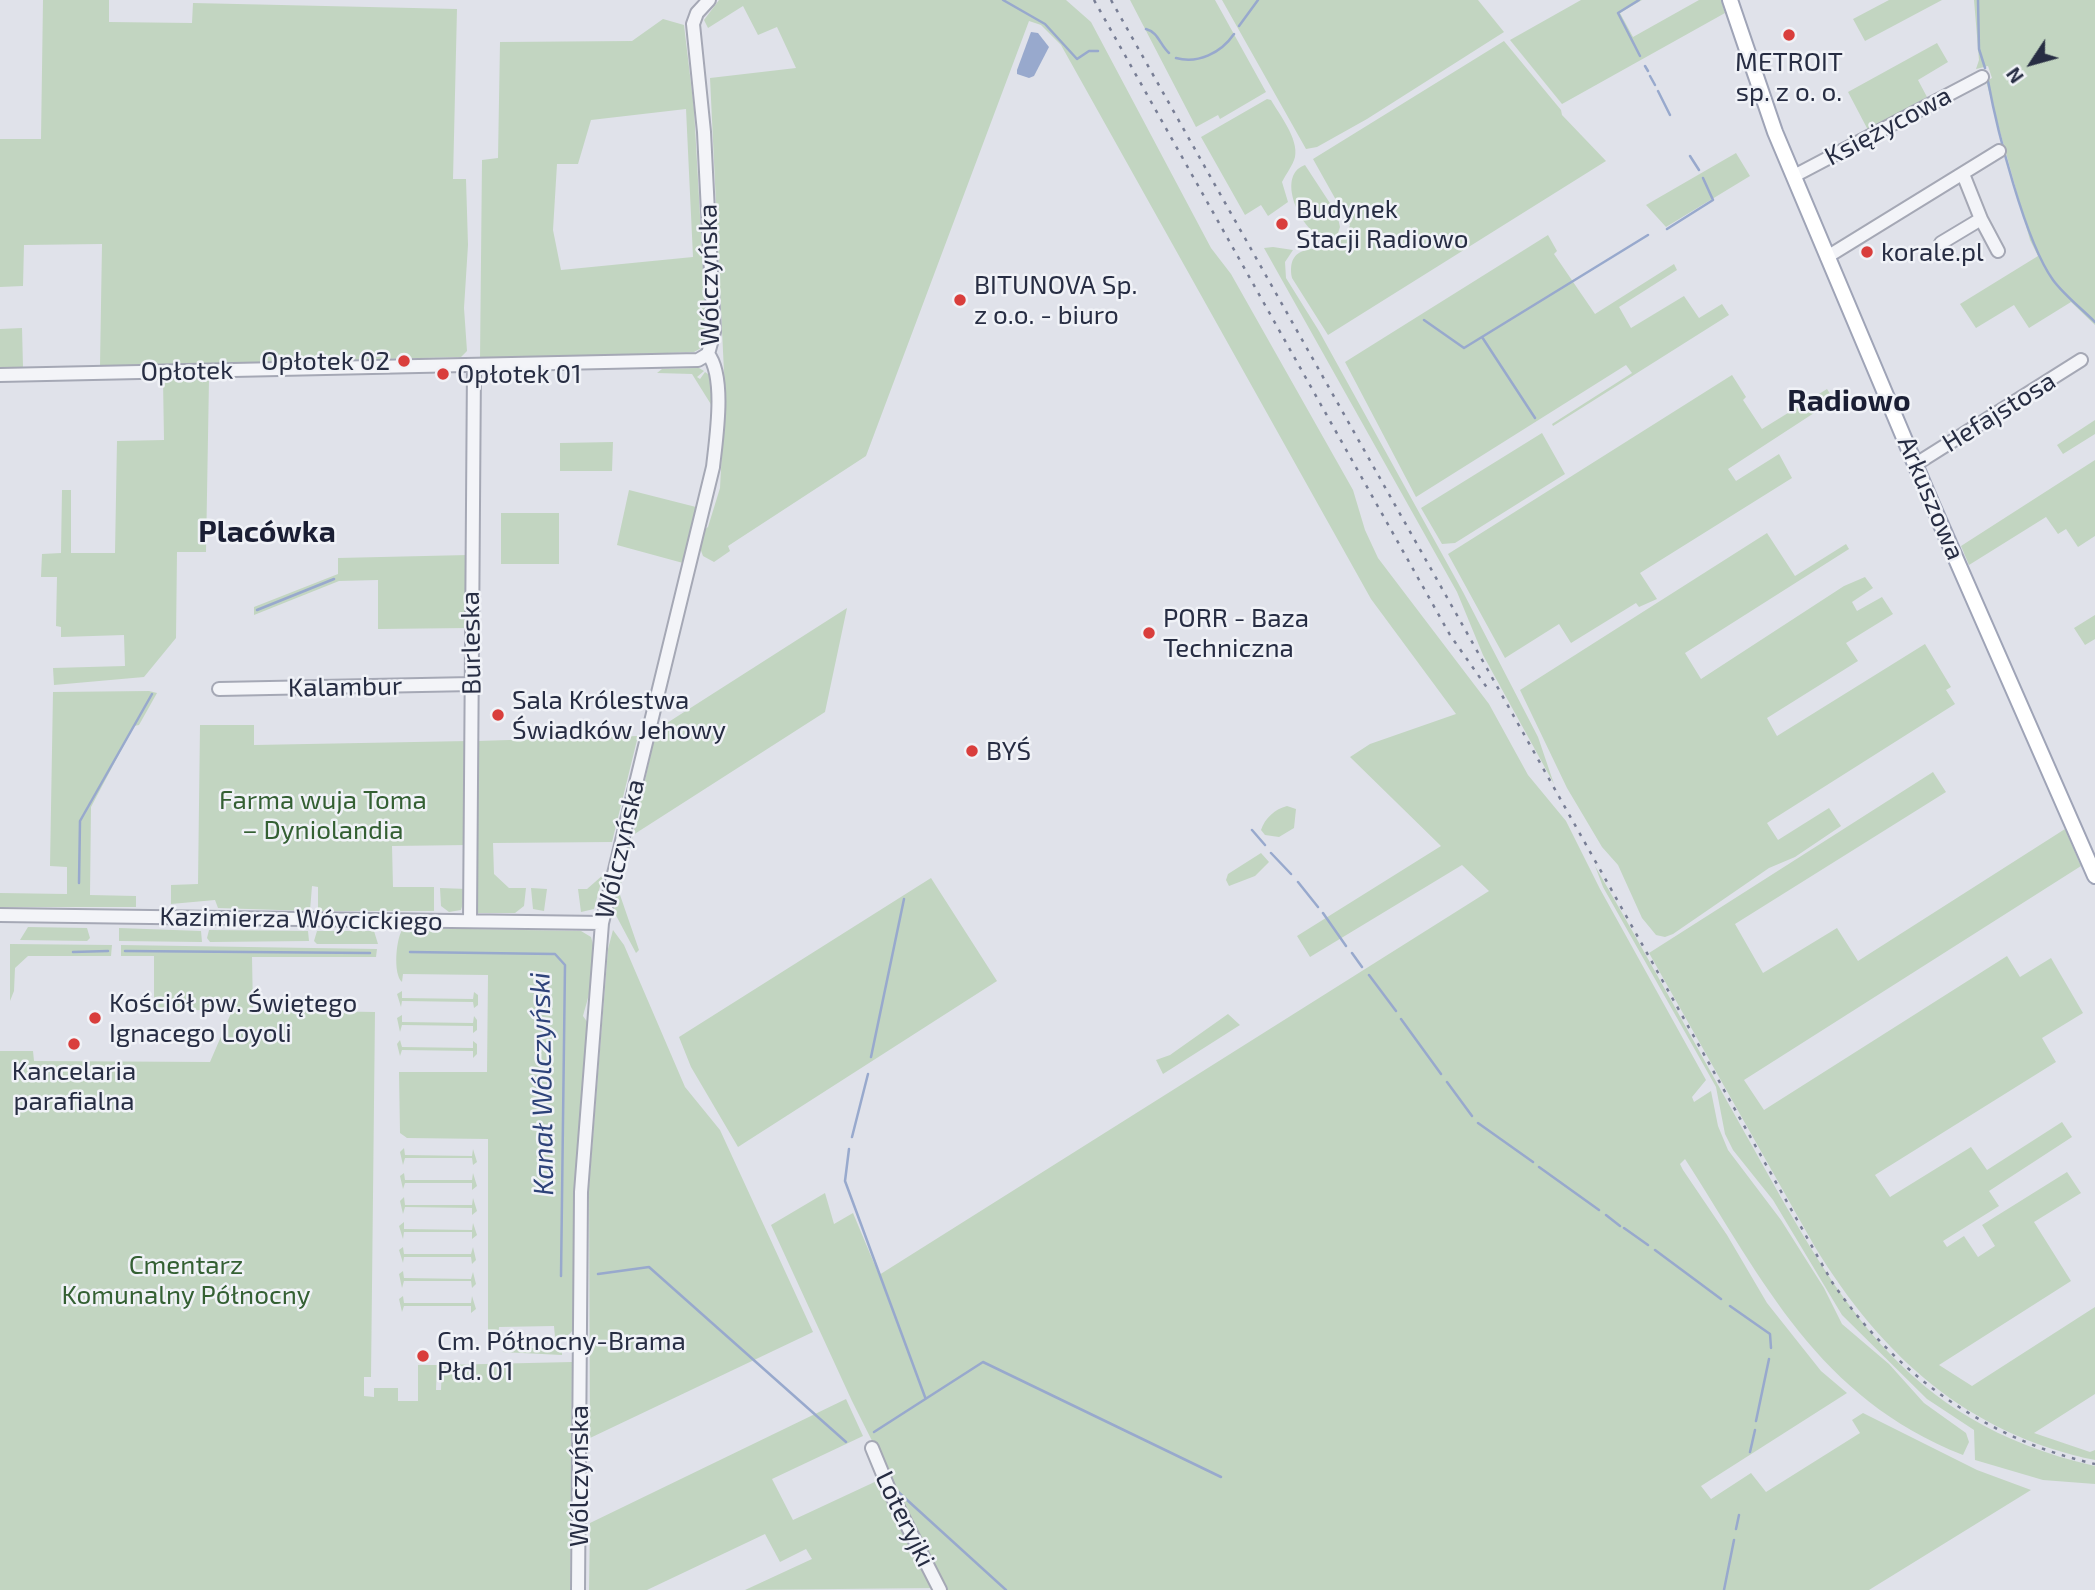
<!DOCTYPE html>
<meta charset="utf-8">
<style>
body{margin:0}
#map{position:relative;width:2095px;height:1590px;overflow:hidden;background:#e0e2ea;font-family:"Exo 2",sans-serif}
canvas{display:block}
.north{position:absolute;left:1997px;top:28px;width:70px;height:70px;-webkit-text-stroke:5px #f0f2f7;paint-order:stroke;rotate:234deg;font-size:19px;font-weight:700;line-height:28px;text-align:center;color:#272d43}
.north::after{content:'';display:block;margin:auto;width:24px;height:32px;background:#272d43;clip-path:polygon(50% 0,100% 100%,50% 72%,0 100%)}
</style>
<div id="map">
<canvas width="2095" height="1590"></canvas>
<div class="north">N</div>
</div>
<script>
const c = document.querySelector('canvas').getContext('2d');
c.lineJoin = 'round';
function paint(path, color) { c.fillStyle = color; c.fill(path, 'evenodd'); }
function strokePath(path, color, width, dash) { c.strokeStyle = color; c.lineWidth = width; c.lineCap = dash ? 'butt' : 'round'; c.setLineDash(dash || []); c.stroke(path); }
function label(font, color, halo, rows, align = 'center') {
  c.font = font + ' "Exo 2",sans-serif'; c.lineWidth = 5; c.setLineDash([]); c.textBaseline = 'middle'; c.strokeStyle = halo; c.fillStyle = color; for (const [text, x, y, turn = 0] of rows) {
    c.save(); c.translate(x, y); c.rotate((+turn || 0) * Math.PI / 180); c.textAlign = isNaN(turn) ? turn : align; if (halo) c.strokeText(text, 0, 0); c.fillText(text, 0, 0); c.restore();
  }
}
paint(new Path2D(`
 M 43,0 L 109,0 L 109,22 L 192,23 L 193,3 L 457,9 L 453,179 L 466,179 L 468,245 L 464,308 L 467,351 L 461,357 L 100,366 L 102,244 L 24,245 L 23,286 L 0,287 L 0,139 L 41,139 Z
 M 719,0 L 1066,0 L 1091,22 L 1211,248 L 1231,274 L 1353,490 L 1365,530 L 1378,558 L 1489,704 L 1528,775 L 1566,821 L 1600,889 L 1706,1080 L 1692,1097 L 1694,1102 L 1711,1091 L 1718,1126 L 1728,1150 L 1781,1220 L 1824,1288 L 1842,1324 L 1889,1364 L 1924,1403 L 1966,1433 L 1969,1442 L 1963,1455 C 1817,1397 1765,1283 1685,1159 L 1680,1164 L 1683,1170 L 1727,1235 L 1767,1303 L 1821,1371 L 1847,1393 L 1701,1486 L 1711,1499 L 1751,1473 L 1766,1492 L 1860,1433 L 1852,1420 L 1863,1413 L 1977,1470 L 2031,1490 L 1869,1590 L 947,1590 L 852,1401 L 771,1225 L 825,1193 L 834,1224 L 853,1213 L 879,1275 L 1489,891 L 1462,865 L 1310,957 L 1297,936 L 1441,846 L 1350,757 L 1370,744 L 1456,714 L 1371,599 L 1061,45 L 1041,25 L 1029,21 L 866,456 L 728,546 L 730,551 L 714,562 L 703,556 L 700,548 L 704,530 L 708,527 L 720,488 L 725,393 L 710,78 L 796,68 L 777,27 L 758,35 L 743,6 L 708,28 L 704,20 Z
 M 1130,0 L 1215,0 L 1266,92 L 1220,119 L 1218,115 L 1196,127 Z
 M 1222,0 L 1478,0 L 1504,32 L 1367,119 L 1317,147 L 1306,149 Z
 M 1581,0 L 1642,0 L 1620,13 L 1633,37 L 1699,0 L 1721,0 L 1725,13 L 1562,104 L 1510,40 Z
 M 1889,0 L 1942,0 L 1865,41 L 1853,19 Z
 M 1974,0 L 2095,0 L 2095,325 L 2071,302 L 2029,328 L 2014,305 L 1976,328 L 1960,304 L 2038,256 L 2030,240 L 1986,81 L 1992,78 L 1988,66 L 1976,69 L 1979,60 Z
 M 663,19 L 684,25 L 694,109 L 707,339 L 703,347 L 694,352 L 480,360 L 482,160 L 498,158 L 500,42 L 632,41 ZM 686,109 L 693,257 L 561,270 L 553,230 L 557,164 L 578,164 L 591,120 Z
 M 1504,41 L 1561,110 L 1562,115 L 1606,161 L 1328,335 L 1292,278 C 1286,243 1316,251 1336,245 L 1347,234 L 1350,225 L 1313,159 Z
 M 1937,43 L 1948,62 L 1918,80 L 1927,97 L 1868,130 L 1848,92 Z
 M 1267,99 L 1271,100 C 1279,114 1299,139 1295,157 C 1293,165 1286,174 1282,182 L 1288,202 L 1268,216 L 1261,205 L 1245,215 L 1201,137 Z
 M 1736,153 L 1750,176 L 1666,227 L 1646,205 Z
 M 1305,165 L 1337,214 L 1340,227 L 1338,233 L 1329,240 C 1304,238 1273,176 1305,165 Z
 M 1548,235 L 1557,251 L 1554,254 L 1595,314 L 1674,264 L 1677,270 L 1619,307 L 1631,328 L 1684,296 L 1699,318 L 1722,304 L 1729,315 L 1553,426 L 1552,424 L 1632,373 L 1626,365 L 1416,497 L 1345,362 Z
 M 1273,247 L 1293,250 L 1285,262 L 1286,278 L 1319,331 L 1463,592 L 1538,737 L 1554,784 L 1483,655 L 1457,592 L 1264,248 Z
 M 22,328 L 23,367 L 0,367 L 0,329 Z
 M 699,368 L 704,371 L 697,377 L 700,379 L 705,372 L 711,376 L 712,406 L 692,374 L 657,373 L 662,369 Z
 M 1732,375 L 1746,397 L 1743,400 L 1762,429 L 1827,389 L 1834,400 L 1728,469 L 1736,481 L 1779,454 L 1792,478 L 1640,573 L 1657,599 L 1639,607 L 1636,603 L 1571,643 L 1559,624 L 1505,658 L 1448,554 Z
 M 163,379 L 209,379 L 206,552 L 177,552 L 176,638 L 144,677 L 54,685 L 53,668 L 125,666 L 124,635 L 61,637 L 61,627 L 56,626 L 57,577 L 41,577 L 42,554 L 61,553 L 62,490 L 71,490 L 71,553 L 115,553 L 117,441 L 164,440 Z
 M 2095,420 L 2095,434 L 2063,454 L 2057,445 Z
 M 1542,433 L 1565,474 L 1455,543 L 1442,544 L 1421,508 Z
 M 613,442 L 612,471 L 560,471 L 560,443 Z
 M 2095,460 L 2095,536 L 2078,547 L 2066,529 L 2058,534 L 2046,517 L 1969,565 L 1961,546 Z
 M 629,490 L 696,507 L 683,563 L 617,545 Z
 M 501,513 L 559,513 L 559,564 L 501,564 Z
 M 1767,533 L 1795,576 L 1846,544 L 1849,549 L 1685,653 L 1701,679 L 1844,586 L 1865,577 L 1873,588 L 1852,602 L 1857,611 L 1882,597 L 1893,614 L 1846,643 L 1858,661 L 1767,718 L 1777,736 L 1925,644 L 1951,687 L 1946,690 L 1955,704 L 1767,823 L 1778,840 L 1829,808 L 1841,826 L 1795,857 L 1769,868 L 1673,934 L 1665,937 L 1656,935 L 1642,918 L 1618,865 L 1602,847 L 1567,788 L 1520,690 Z
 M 468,555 L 468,628 L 378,629 L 378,580 L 339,581 L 254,615 L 254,607 L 338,574 L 338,558 Z
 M 847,608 L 825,712 L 633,835 L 619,892 L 639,950 L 636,953 L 611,906 L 633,835 L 656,730 Z
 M 2095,615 L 2095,639 L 2085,645 L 2074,628 Z
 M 149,691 L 157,693 L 139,725 L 134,726 L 91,807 L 90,895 L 136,896 L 136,907 L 0,907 L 0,893 L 67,894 L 67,867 L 50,866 L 53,692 Z
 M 200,725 L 254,725 L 254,745 L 468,741 L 468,845 L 392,846 L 393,887 L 434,887 L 434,911 L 318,911 L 318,887 L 312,886 L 310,911 L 218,908 L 215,900 L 171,904 L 171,885 L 198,884 Z
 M 638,736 L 612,842 L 493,843 L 494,874 L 509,888 L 526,888 L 524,906 L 515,913 L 478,913 L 475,910 L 477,741 Z
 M 1933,772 L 1946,792 L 1735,924 L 1763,973 L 1837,928 L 1858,961 L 2065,829 L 2081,866 L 1744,1080 L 1764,1110 L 2007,956 L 2020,977 L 2051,958 L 2083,1013 L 2042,1038 L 2056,1062 L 1875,1175 L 1890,1197 L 1971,1147 L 1987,1170 L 2062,1122 L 2072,1137 L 1989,1191 L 1999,1206 L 1943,1241 L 1947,1247 L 1964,1236 L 1978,1257 L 1995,1246 L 1982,1225 L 2067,1172 L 2081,1193 L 2034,1222 L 2071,1281 L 1939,1365 L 1972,1386 L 2095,1307 L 2095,1394 L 2034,1433 L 2090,1452 L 2095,1450 L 2095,1460 C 1967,1434 1881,1355 1815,1247 L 1649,953 Z
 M 1287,806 L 1296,809 L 1294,828 L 1279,837 L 1265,835 L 1261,830 C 1265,818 1275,809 1287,806 Z
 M 1261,853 L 1269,862 L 1255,876 L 1229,886 L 1226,880 L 1228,874 Z
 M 1595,866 C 1647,955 1696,1046 1746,1135 C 1837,1297 1899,1421 2095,1466 L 2095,1484 L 2043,1480 L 1975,1460 L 1974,1430 L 1927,1399 L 1842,1315 L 1773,1200 L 1733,1150 L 1725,1134 L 1716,1087 L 1603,887 Z
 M 603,875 L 594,909 L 581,912 L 578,889 L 587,889 Z
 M 931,878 L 997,981 L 738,1147 L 691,1067 L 679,1037 Z
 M 440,888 L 467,889 L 461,910 L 449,912 L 441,906 Z
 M 531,888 L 547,889 L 544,911 L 533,909 Z
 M 28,927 L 87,928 L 90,938 L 87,941 L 20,940 Z
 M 119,928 L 201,931 L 202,942 L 119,941 Z
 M 410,928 L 581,931 L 591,937 C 599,962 590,992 583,1016 L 590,1026 L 576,1195 L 574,1329 L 566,1338 L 555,1337 L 554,1326 L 499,1327 L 498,1338 L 488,1332 L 488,1139 L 407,1138 L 400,1133 L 399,1072 L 487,1072 L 488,975 L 403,974 L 402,982 C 393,974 396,940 402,930 Z
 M 209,930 L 308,931 L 309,941 L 210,942 L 207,938 Z
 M 613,930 L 624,945 L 685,1087 L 720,1130 L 813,1332 L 590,1438 L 589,1186 L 608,949 Z
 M 317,931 L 374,931 L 378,944 L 317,944 L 314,941 Z
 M 10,944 L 112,945 L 111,956 L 28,956 L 15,968 L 14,991 L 10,1001 Z
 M 121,945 L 377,949 L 376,957 L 252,957 L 253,1010 L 375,1012 L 371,1377 L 364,1377 L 364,1396 L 374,1397 L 374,1388 L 398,1388 L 398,1401 L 418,1401 L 418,1365 L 437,1365 L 436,1390 L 441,1390 L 442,1365 L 572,1362 L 570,1590 L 0,1590 L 0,1051 L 33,1051 L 34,1061 L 210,1062 L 232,1011 L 154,1009 L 154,956 L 121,956 Z
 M 402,991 L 402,998 L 473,999 L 474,992 L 478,995 L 478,1005 L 474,1008 L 473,1002 L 402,1001 L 401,1007 L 397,994 Z
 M 1228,1014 L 1240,1025 L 1163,1074 L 1156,1060 L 1170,1055 Z
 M 402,1015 L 402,1022 L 473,1023 L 474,1016 L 477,1020 L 477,1030 L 473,1033 L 473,1026 L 402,1025 L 400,1032 L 397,1018 Z
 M 400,1040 L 402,1047 L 473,1048 L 473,1041 L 477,1044 L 477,1054 L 473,1058 L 473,1051 L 402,1050 L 400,1056 L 397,1044 Z
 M 404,1148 L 405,1155 L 472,1156 L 473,1149 L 477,1162 L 473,1165 L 472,1158 L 405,1158 L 403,1165 L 400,1152 Z
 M 404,1173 L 405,1180 L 472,1180 L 473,1173 L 477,1186 L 472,1190 L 472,1183 L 405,1183 L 403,1189 L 400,1176 Z
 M 404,1197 L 405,1205 L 472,1205 L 473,1198 L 477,1211 L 472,1215 L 472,1208 L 405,1207 L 403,1214 L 400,1201 Z
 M 404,1222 L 404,1229 L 472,1230 L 473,1223 L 477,1235 L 472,1239 L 472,1232 L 404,1232 L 403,1239 L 399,1226 Z
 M 403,1247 L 404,1254 L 471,1254 L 473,1247 L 476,1260 L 472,1264 L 471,1257 L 404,1257 L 403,1263 L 399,1250 Z
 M 403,1271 L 404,1278 L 471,1279 L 473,1272 L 476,1284 L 472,1288 L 471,1281 L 404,1281 L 402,1288 L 399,1274 Z
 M 403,1296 L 404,1303 L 471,1303 L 472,1296 L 476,1309 L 471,1313 L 471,1306 L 404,1306 L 402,1312 L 399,1299 Z
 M 520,1348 L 562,1348 L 562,1355 L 502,1352 Z
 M 846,1399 L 863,1436 L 772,1479 L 793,1520 L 881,1479 L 934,1588 L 745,1590 L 812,1559 L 806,1549 L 780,1562 L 765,1534 L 647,1590 L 589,1590 L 590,1523 Z`), '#c2d5c1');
paint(new Path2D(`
 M 1031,32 L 1038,33 L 1049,47 L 1034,76 L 1029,78 L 1017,74 L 1017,70 Z`), '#98a9cd');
strokePath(new Path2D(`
 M 1003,0 L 1045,24 L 1077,59 L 1089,51 L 1098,51
 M 1639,0 L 1618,13 L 1640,56
 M 1978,0 L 1979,49 L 1985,68
 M 1239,26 L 1258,0
 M 1146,29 C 1158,32 1160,45 1169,53
 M 1176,58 C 1198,64 1221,53 1234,34
 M 1645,66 L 1648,71
 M 1650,76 L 1655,85
 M 1988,81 C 1997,130 2025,241 2053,280 C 2064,295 2082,309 2095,322
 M 1658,91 L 1670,115
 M 1690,156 L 1699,170
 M 1667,229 L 1713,200 L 1703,178
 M 1424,320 L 1464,348 L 1648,235
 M 1482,337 L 1535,418
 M 257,610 L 334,579
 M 1252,830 L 1265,845
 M 1271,853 L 1291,874
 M 1298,882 L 1318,907
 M 79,883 L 80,821 L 152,694
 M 1323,913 L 1346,946
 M 125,951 L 370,953
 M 73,952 L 108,951
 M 410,952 L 555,954 L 565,965 L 561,1276
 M 1352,953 L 1362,967
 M 1369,975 L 1396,1011
 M 1401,1019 L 1441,1074
 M 871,1057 L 904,899
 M 1447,1082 L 1472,1116
 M 1478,1123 L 1533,1162
 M 852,1137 L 868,1074
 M 849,1149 L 845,1181 L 925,1397
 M 1539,1167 L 1599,1210
 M 1606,1215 L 1620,1226
 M 1624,1228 L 1648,1245
 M 1655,1250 L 1721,1299
 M 598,1274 L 649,1267 L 846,1442
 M 1730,1306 L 1770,1334 L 1771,1348
 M 1756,1421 L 1769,1359
 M 874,1432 L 983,1362 L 1221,1477
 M 1750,1452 L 1755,1430
 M 895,1489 L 1006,1590
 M 1736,1529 L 1739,1515
 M 1724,1590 L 1734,1540`), '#98a9cd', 2.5);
const minor = new Path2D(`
 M 1794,176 L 1982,77
 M 1981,219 L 1998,251
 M 1941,243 L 1981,219 L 1963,174
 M 1827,257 L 1999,151
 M 708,354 L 714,332 L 704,132 L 693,24 L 697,13 L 709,0
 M 0,375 L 698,360 L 708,354
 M 1916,464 L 2081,360
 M 219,689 L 472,684
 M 0,915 L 602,923
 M 470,921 L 474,366
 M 872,1448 L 891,1494 L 940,1590
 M 578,1590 L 581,1192 L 602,923 L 713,467 C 716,439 726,377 708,354`);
const major = new Path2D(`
 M 1730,0 L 1775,132 L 1931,502 L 2095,876`);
strokePath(minor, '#a5a8b5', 16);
strokePath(major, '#9fa4b7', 18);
strokePath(minor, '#f3f4f8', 12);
strokePath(major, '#fff', 14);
strokePath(new Path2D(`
 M 1094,0 L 1450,635 L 1490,692
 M 1111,0 L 1832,1282 C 1895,1374 1985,1439 2095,1464`), '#787e95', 2.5, [3.5, 7]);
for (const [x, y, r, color] of [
 [1789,35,7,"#d93e3c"],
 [1282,224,7,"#d93e3c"],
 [1867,252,7,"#d93e3c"],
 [960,300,7,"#d93e3c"],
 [404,361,7,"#d93e3c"],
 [443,374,7,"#d93e3c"],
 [1149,633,7,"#d93e3c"],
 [498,715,7,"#d93e3c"],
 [972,751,7,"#d93e3c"],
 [95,1018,7,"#d93e3c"],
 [74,1044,7,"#d93e3c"],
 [423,1356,7,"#d93e3c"]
]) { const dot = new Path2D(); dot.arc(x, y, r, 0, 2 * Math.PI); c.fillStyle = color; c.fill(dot); strokePath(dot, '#f0f2f7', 2.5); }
label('26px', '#272d43', '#f0f2f7', [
 ["METROIT",1789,62,"center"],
 ["sp. z o. o.",1789,92,"center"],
 ["Budynek",1296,209],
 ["Stacji Radiowo",1296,239],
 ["korale.pl",1881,252],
 ["BITUNOVA Sp.",974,285],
 ["z o.o. - biuro",974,315],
 ["Opłotek 02",390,361,"right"],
 ["Opłotek 01",457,374],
 ["PORR - Baza",1163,618],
 ["Techniczna",1163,648],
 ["Sala Królestwa",512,700],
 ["Świadków Jehowy",512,730],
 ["BYŚ",986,751],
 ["Kościół pw. Świętego",109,1003],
 ["Ignacego Loyoli",109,1033],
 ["Kancelaria",74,1071,"center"],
 ["parafialna",74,1101,"center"],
 ["Cm. Północny-Brama",437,1341],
 ["Płd. 01",437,1371]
], 'left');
label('26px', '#272d43', '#f0f2f7', [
 ["Księżycowa",1888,126,-28],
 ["Wólczyńska",709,275,-91],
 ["Opłotek",187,371,-1],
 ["Hefajstosa",1999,412,-32],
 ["Arkuszowa",1931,498,67],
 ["Burleska",471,643,-91],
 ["Kalambur",345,687,-1],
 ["Wólczyńska",620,849,-77],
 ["Kazimierza Wóycickiego",301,919,1],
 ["Wólczyńska",579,1476,-90],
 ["Loteryjki",905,1519,64]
]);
label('26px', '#346033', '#f0f2f7', [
 ["Farma wuja Toma",323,800],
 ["– Dyniolandia",323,830],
 ["Cmentarz",186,1265],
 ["Komunalny Północny",186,1295]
]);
label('italic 28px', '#2e437a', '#f0f2f7', [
 ["Kanał Wólczyński",542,1084,-91]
]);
label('bold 30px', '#1a1e34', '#f0f2f7', [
 ["Radiowo",1849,401],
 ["Placówka",267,532]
]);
</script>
